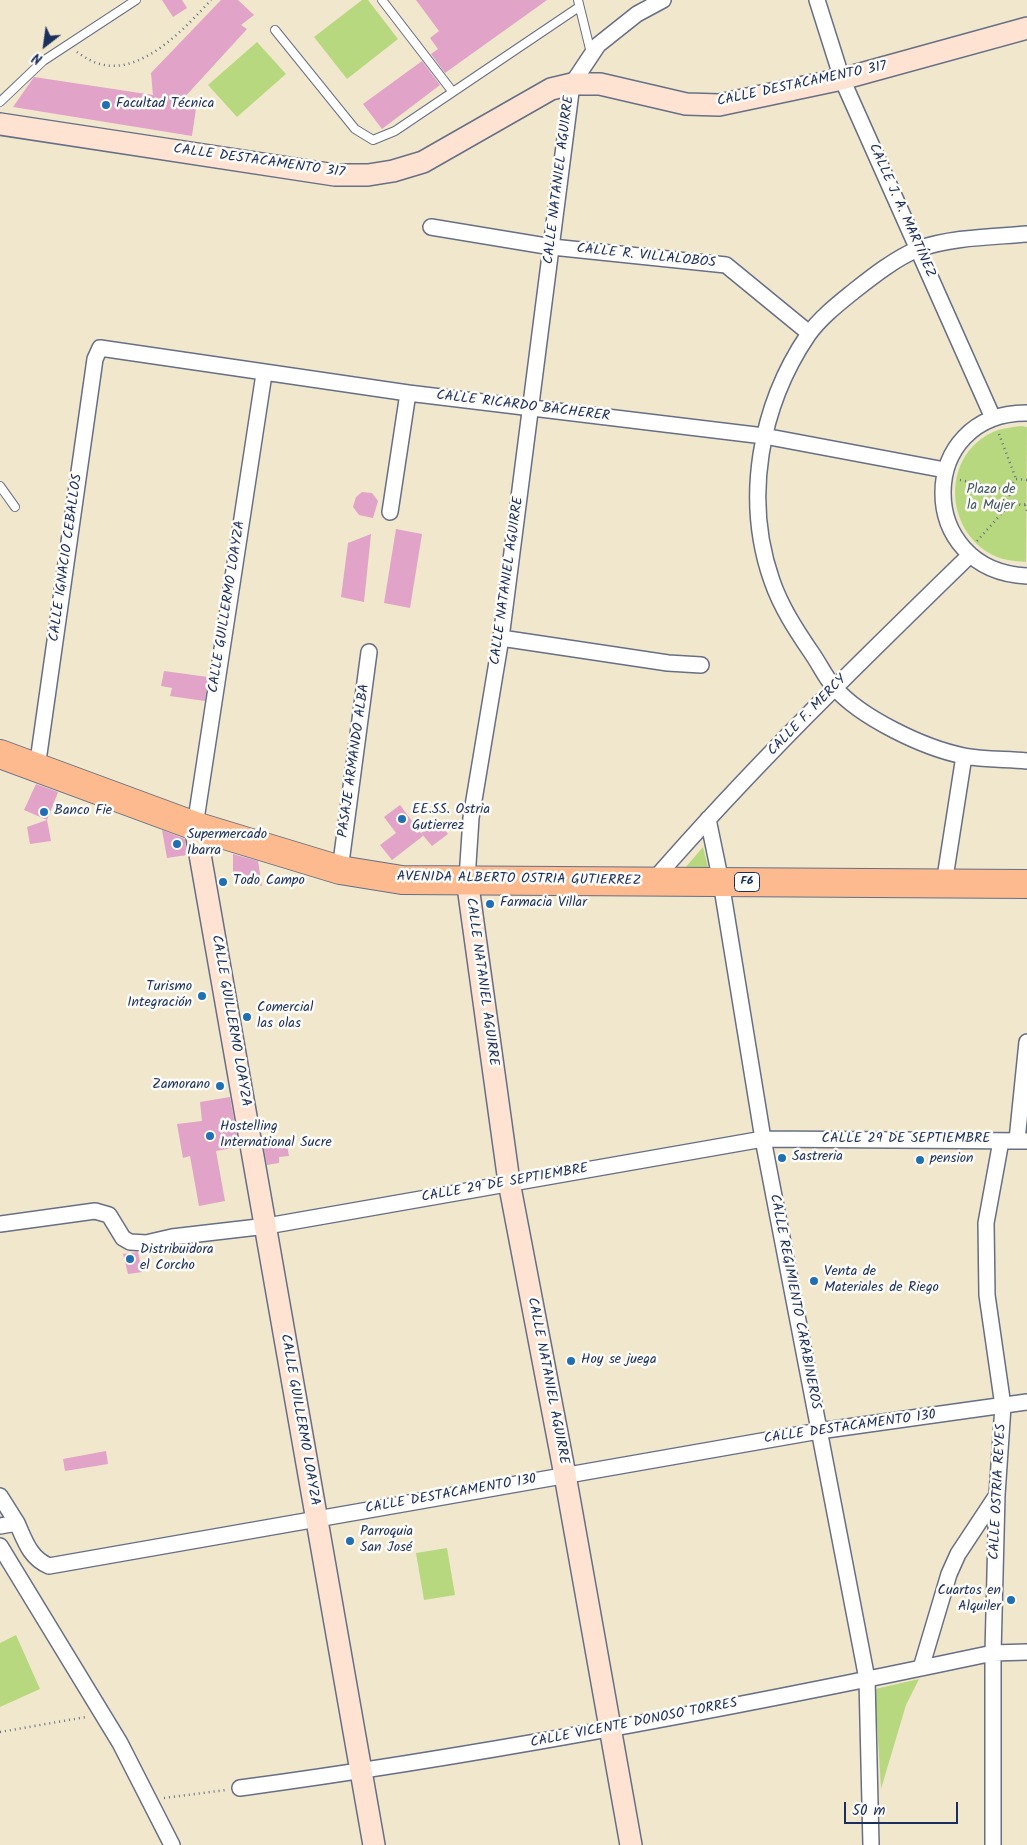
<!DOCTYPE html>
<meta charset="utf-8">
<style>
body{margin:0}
#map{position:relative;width:1027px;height:1845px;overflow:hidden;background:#f1e7cd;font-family:Kalam,sans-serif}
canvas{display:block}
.north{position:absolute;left:20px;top:20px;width:50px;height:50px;-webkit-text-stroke:4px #fdfcf7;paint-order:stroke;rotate:210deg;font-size:14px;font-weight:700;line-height:20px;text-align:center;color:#1b2f5e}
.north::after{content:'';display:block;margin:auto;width:18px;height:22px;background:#1b2f5e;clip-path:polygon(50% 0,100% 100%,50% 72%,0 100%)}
.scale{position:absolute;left:844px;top:1802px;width:114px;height:22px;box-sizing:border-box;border:2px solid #1b2f5e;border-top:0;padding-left:6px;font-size:15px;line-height:18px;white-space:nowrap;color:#1b2f5e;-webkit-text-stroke:4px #fdfcf7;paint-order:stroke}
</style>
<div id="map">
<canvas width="1027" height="1845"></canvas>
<div class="north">N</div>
<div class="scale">50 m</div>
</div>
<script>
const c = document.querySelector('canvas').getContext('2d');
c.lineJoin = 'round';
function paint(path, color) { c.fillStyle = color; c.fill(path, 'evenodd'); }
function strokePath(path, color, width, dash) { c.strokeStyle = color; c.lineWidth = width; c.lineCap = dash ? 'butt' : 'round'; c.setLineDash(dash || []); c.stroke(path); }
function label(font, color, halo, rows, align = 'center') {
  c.font = font + ' Kalam,sans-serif'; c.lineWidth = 5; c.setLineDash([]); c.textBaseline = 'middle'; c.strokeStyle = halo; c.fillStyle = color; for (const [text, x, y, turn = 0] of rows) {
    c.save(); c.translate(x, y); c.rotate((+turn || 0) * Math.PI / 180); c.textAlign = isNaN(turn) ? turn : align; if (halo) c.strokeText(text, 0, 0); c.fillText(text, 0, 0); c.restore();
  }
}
paint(new Path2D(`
 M 362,0 L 368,0 L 398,39 L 347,79 L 314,37 Z
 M 257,42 L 286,74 L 237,117 L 208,85 Z
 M 1021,426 L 1027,427 L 1026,562 C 1013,561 1000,560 989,553 C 942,525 943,450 998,430 C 1005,428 1013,427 1021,426 Z
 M 703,847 L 710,875 L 679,875 Z
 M 447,1548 L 455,1595 L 424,1600 L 416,1553 Z
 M 16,1635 L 40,1689 L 0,1707 L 0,1643 Z
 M 919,1679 L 906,1705 L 881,1789 L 875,1689 Z`), '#b8d87f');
paint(new Path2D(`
 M 162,0 L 182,0 L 187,8 L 173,17 Z
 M 221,0 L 238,0 L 254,15 L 241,25 L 247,29 L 182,100 L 197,102 L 192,136 L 13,107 L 34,77 L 153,95 L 151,73 Z
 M 416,0 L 547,0 L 445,73 L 431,54 L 438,49 L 430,38 L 439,31 Z
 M 422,61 L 440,85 L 382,129 L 363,104 Z
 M 362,492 L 372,493 L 378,501 L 373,518 L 359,515 L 353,507 L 356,497 Z
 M 396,529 L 422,534 L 410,608 L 384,603 Z
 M 371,534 L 364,602 L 341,597 L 348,543 Z
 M 164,671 L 208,677 L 205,701 L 170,696 L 172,688 L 161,686 Z
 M 36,784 L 58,792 L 47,820 L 51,841 L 30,844 L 27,827 L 47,820 L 24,810 Z
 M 400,805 L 423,836 L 392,860 L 380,845 L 396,833 L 384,817 Z
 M 437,821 L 448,834 L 432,846 L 421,833 Z
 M 162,830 L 185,839 L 187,855 L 167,858 Z
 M 233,854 L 258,861 L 262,886 L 247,882 L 246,876 L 233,873 Z
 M 230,1097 L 239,1147 L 216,1151 L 225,1201 L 199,1206 L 190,1156 L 183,1158 L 177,1124 L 202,1121 L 200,1102 Z
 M 286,1140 L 289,1156 L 279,1157 L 279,1163 L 267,1165 L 263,1144 Z
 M 138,1252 L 142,1272 L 128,1274 L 123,1254 Z
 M 106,1451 L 108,1464 L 65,1471 L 63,1459 Z`), '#e1a3c7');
const lane = new Path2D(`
 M 382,0 L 452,91
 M 578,0 L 591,53
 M 275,30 L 355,129 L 373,140 L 395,131 L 579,7
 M 0,102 L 43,61 L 136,0
 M 0,486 L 15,507`);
const street = new Path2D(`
 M 817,0 L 842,79 L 993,418
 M 431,227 L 552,247 L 726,265 L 809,333
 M 1027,234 C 992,237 952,237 918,249 C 896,258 873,276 854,291 C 838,304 820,318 808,335 C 760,406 743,499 772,581 C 781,607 796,630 811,652 C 819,663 825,677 834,687 C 861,718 924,748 964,756 C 984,760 1006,759 1027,761
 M 1027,413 C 916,412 914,571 1027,576
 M 390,512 L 408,393
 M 501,638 L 668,663 L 701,665
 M 37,768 L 95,359 L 100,348 L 408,393 L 764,436 L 945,470
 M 708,819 L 721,882 L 763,1139 L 867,1679 L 871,1845
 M 195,826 L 264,374
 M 340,870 L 369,652
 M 467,879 L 471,818 L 501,638 L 572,84 L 598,45 L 637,14 L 663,0
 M 653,881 C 752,767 861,661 970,555
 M 944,884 L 964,756
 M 1017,1140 L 1027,1042
 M 0,1224 L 95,1211 L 109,1215 L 123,1238 L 130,1242 L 146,1243 L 172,1237 L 267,1226 L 763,1139 L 1027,1141
 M 0,1496 L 17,1523
 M 0,1526 L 17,1523 C 25,1541 30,1558 49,1566 L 819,1431 L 1027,1402
 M 0,1546 L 120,1743 L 172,1845
 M 921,1668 L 949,1574 L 958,1554 L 997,1495
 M 240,1788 C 492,1754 743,1706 993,1653 L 1027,1652
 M 993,1845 L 993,1653 L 997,1495 L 1003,1406 L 987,1295 L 986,1223 L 1001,1141`);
const secondary = new Path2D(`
 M 0,124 L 335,175 L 368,175 L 393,171 L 423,162 L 551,89 L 572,84 L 600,84 L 686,104 L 719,105 L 842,79 L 1027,28
 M 195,826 L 374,1845
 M 467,879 L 509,1182 L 565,1475 L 631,1845`);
const highway = new Path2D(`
 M 0,754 L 195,826 L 340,870 L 402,880 L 1027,884`);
strokePath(lane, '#666f85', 10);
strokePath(street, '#666f85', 18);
strokePath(secondary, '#666f85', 24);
strokePath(highway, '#666f85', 30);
strokePath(new Path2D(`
 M 77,52 C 84,57 92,62 100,64 C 142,76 186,27 211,0
 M 999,434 L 1016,479
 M 960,480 L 1008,490
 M 1027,480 L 1016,479 L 1008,490 L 1012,502 L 1021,505 L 1027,504
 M 1025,505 L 1027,511
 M 977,541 L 1012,502
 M 0,1732 L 86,1717
 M 164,1798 L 226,1790`), '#666f85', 2.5, [1, 4]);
strokePath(lane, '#fff', 8);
strokePath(street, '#fff', 15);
strokePath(secondary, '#fee3d2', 21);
strokePath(highway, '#fcba8e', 28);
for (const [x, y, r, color] of [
 [106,105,5,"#1f6fb2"],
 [44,812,5,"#1f6fb2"],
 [402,819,5,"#1f6fb2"],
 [177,844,5,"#1f6fb2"],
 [223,882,5,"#1f6fb2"],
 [490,904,5,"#1f6fb2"],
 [202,996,5,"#1f6fb2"],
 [247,1017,5,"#1f6fb2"],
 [220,1086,5,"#1f6fb2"],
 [210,1136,5,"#1f6fb2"],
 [782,1158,5,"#1f6fb2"],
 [920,1160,5,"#1f6fb2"],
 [130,1259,5,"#1f6fb2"],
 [814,1281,5,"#1f6fb2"],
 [571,1361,5,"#1f6fb2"],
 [350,1541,5,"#1f6fb2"],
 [1011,1600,5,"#1f6fb2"]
]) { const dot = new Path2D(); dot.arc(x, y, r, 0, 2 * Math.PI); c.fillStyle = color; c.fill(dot); strokePath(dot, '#fdfcf7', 2); }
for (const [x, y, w] of [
 [747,882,25]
]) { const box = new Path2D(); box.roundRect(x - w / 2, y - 9.5, w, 19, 4); c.fillStyle = '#fdfcf7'; c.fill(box); strokePath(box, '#1b2f5e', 1); }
label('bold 12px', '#1b2f5e', null, [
 ["F6",747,882]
]);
label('14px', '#1b2f5e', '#fdfcf7', [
 ["CALLE DESTACAMENTO 317",802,85,-12],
 ["CALLE DESTACAMENTO 317",259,162,8],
 ["CALLE NATANIEL AGUIRRE",560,180,-83],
 ["CALLE J. A. MARTÍNEZ",901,211,66],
 ["CALLE R. VILLALOBOS",646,257,6],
 ["CALLE RICARDO BACHERER",523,407,7],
 ["CALLE IGNACIO CEBALLOS",67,558,-82],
 ["CALLE NATANIEL AGUIRRE",508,581,-82],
 ["CALLE GUILLERMO LOAYZA",228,607,-81],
 ["CALLE F. MERCY",808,716,-46],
 ["PASAJE ARMANDO ALBA",355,761,-82],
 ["AVENIDA ALBERTO OSTRIA GUTIERREZ",519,880,1],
 ["CALLE NATANIEL AGUIRRE",481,982,82],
 ["CALLE GUILLERMO LOAYZA",230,1021,80],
 ["CALLE 29 DE SEPTIEMBRE",906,1140],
 ["CALLE 29 DE SEPTIEMBRE",505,1184,-10],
 ["CALLE REGIMIENTO CARABINEROS",794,1302,79],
 ["CALLE NATANIEL AGUIRRE",547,1381,79],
 ["CALLE GUILLERMO LOAYZA",299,1420,80],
 ["CALLE DESTACAMENTO 130",850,1428,-8],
 ["CALLE OSTRIA REYES",999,1492,-87],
 ["CALLE DESTACAMENTO 130",451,1495,-10],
 ["CALLE VICENTE DONOSO TORRES",634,1724,-11]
]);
label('14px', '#1b2f5e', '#fdfcf7', [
 ["Facultad Técnica",116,105],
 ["EE.SS. Ostria",412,811],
 ["Gutierrez",412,827],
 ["Banco Fie",54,812],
 ["Supermercado",187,836],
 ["Ibarra",187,852],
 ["Todo Campo",233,882],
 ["Farmacia Villar",500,904],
 ["Turismo",192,988,"right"],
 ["Integración",192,1004,"right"],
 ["Comercial",257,1009],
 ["las olas",257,1025],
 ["Zamorano",210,1086,"right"],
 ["Hostelling",220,1128],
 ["International Sucre",220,1144],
 ["Sastreria",792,1158],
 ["pension",930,1160],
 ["Distribuidora",140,1251],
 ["el Corcho",140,1267],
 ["Venta de",824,1273],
 ["Materiales de Riego",824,1289],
 ["Hoy se juega",581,1361],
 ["Parroquia",360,1533],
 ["San José",360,1549],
 ["Cuartos en",1001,1592,"right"],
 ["Alquiler",1001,1608,"right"]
], 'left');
label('14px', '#425966', '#fdfcf7', [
 ["Plaza de",991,491],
 ["la Mujer",991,507]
]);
</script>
